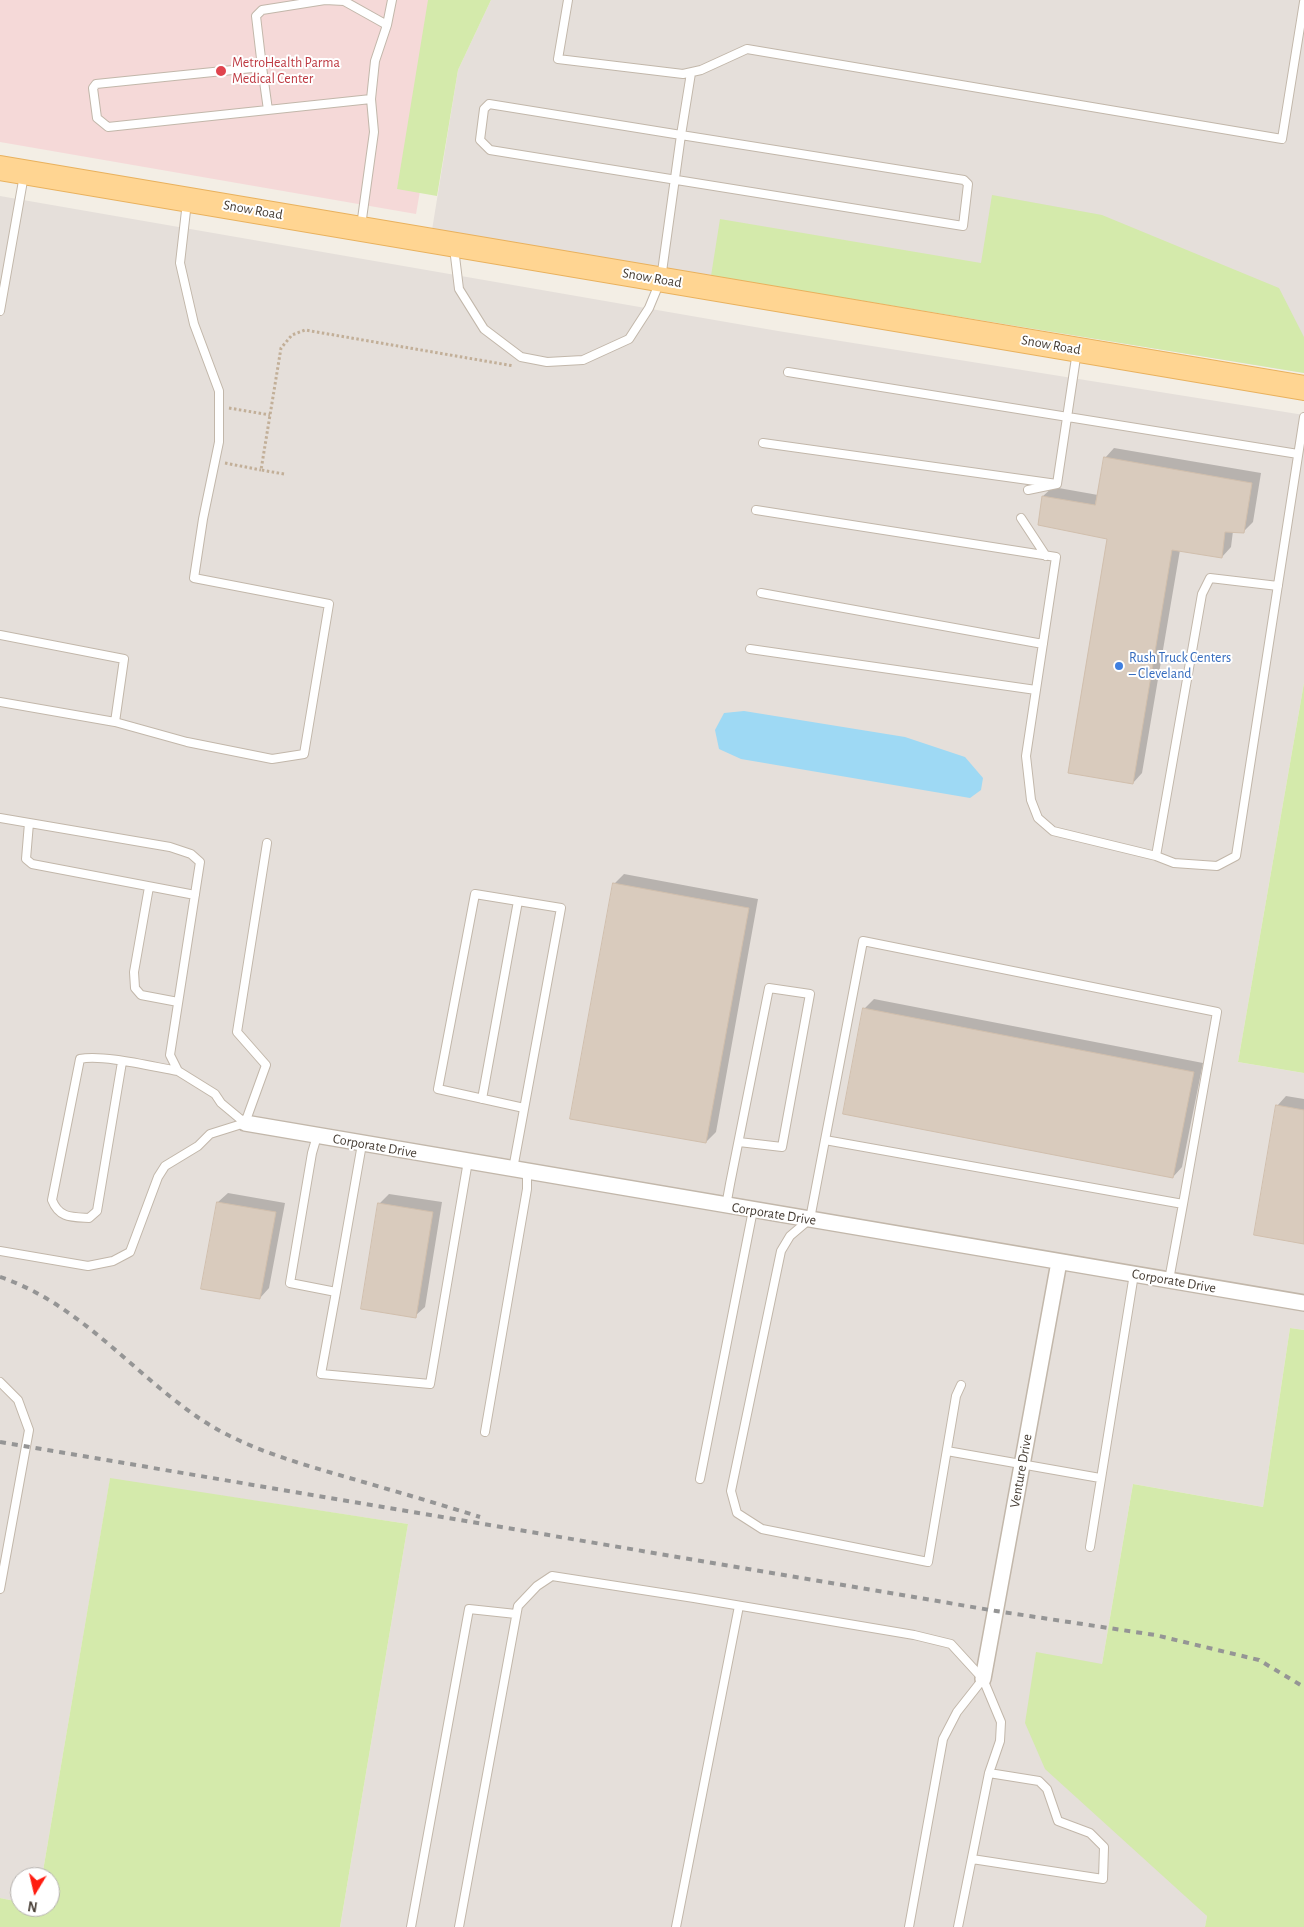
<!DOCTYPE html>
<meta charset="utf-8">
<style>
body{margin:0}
#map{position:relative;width:1304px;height:1927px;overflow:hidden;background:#f3eee5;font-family:"Alegreya Sans",sans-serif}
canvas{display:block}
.north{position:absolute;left:10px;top:1867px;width:50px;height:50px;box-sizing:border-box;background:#fff;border:1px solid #b5b1ae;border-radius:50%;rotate:189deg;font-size:14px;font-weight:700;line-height:20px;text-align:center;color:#463d34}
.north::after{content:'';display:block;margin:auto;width:18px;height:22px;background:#ff1c10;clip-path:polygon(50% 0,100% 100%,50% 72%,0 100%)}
</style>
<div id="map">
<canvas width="1304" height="1927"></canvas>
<div class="north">N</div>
</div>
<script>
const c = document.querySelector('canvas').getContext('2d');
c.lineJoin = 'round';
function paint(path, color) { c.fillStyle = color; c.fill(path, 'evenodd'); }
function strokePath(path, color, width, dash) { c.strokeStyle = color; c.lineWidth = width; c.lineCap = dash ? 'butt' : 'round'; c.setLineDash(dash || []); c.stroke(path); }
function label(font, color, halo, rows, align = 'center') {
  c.font = font + ' "Alegreya Sans",sans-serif'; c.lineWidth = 4; c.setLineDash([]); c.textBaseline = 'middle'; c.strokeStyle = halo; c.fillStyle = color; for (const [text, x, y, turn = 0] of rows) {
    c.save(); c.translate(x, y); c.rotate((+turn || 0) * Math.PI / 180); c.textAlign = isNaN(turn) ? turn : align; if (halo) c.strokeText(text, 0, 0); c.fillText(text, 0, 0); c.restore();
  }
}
paint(new Path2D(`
 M 491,0 L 1304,0 L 1304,373 L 432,230 L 458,70 Z
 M 0,196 L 778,331 L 1304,415 L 1304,683 L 1238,1062 L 1304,1073 L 1304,1330 L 1290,1328 L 1263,1507 L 1133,1484 L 1102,1664 L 1207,1916 L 1205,1927 L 340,1927 L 408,1524 L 110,1479 L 42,1877 L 20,1877 L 20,1902 L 0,1898 Z`), '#e5dfda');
paint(new Path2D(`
 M 0,0 L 453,0 L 416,214 L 0,142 Z`), '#f5d9d8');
paint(new Path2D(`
 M 428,0 L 491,0 L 458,70 L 437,196 L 397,189 Z
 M 992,195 L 1102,215 L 1279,288 L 1304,337 L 1304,373 L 711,276 L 720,219 L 981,263 Z
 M 1304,683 L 1304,1073 L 1238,1062 Z
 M 1290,1328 L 1304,1330 L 1304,1927 L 1205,1927 L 1207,1916 L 1045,1769 L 1025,1723 L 1036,1652 L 1102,1664 L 1133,1484 L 1263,1507 Z
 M 110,1478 L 408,1524 L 340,1927 L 0,1927 L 0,1898 L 20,1902 L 20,1907 L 50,1907 L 50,1877 L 42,1877 Z`), '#d4eaab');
paint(new Path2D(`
 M 744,711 L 905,737 L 965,757 L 983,778 L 981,790 L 970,798 L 741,759 L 719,749 L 715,730 L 724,713 Z`), '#9ed9f4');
paint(new Path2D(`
 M 1114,448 L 1261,473 L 1253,522 L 1243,532 L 1233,531 L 1231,547 L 1222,557 L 1180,550 L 1142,773 L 1133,783 L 1109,538 L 1043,496 L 1053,487 L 1098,495 L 1105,458 Z
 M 624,874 L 758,899 L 716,1132 L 706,1142 L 614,884 Z
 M 874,999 L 1203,1063 L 1182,1167 L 1173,1177 L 864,1009 Z
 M 1286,1096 L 1304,1099 L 1304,1242 L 1277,1106 Z
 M 228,1193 L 285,1203 L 269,1288 L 260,1298 L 218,1202 Z
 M 389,1194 L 442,1202 L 425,1307 L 415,1316 L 379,1204 Z`), '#0003');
const building = new Path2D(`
 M 1104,457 L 1252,483 L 1244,533 L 1225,532 L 1222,558 L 1172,550 L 1133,784 L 1068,773 L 1107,539 L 1038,525 L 1042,496 L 1095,505 Z
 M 613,883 L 749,908 L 706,1143 L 570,1119 Z
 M 863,1008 L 1194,1072 L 1173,1178 L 843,1114 Z
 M 1276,1105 L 1304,1110 L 1304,1244 L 1254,1235 Z
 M 217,1202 L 276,1212 L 260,1299 L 201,1289 Z
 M 378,1203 L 433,1212 L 416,1318 L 361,1309 Z`);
paint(building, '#d9cbbd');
strokePath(building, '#d1bfad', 1);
const service = new Path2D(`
 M 568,0 L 558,59 L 683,74 L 701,70 L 747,49 L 1282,139 L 1304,2
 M 387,25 L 392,0
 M 262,67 L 268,110
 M 361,226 L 374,132 L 371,99 L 108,127 L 97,118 L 93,88 L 96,84 L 262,67 L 256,16 L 262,10 L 325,0 L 344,1 L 387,25 L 375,61 L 371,99
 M 454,248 L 459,289 L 484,329 L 521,357 L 547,362 L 583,360 L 629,339 L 649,308 L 661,279 L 681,135 L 964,180 L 968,184 L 963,226 L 490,150 L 480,140 L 484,109 L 489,104 L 681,135 L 691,73
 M 0,311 L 24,175
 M 788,372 L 1298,454
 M 763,443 L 1057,484
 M 1028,490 L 1057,484 L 1077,351
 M 756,510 L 1056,557 L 1026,756 L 1031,800 L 1038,818 L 1053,831 L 1156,856 L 1174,863 L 1217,866 L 1236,856 L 1304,417
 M 1021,518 L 1046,556
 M 761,593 L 1043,644
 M 0,635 L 124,659 L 115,722
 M 750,649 L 1036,690
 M 0,702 L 115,722 L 187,742 L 272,759 L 304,754 L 329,604 L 194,578 L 203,519 L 219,442 L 219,391 L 194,324 L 180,263 L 187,202
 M 0,818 L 170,847 L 191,854 L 200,862 L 170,1055 L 178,1071 L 215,1094 L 221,1103 L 245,1123
 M 29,823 L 26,859 L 32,864 L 195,895
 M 1156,856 L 1202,594 L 1210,578 L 1278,586
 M 149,887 L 134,972 L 135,988 L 141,995 L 178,1002
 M 122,1062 L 97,1211 L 89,1218 C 71,1217 59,1218 52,1200 L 80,1059 C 102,1054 154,1067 178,1071
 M 482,1099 L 518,901
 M 245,1123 L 266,1065 L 237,1032 L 267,843
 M 317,1136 L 312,1153 L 290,1283 L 336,1292 L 362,1144
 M 825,1140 L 863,941 L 1217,1012 L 1183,1204
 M 513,1169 L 561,908 L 475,894 L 438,1089 L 524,1108
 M 726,1206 L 730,1184 L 769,988 L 810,994 L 782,1147 L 739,1142
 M 0,1251 L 88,1266 L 113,1261 L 130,1252 L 158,1177 L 165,1166 L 198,1146 L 210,1134 L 245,1123
 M 336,1292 L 321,1374 L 430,1384 L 468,1161
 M 0,1382 L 18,1400 L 29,1430 L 0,1589
 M 961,1385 L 956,1396 L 928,1562 L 762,1529 L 737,1513 L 731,1491 L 781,1251 L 790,1236 L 810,1219 L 825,1140 L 1183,1204 L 1169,1280
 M 485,1432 L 527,1189 L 527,1172
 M 947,1451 L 1100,1478
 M 700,1479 L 753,1210
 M 1090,1547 L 1134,1274
 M 972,1859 L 1103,1879 L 1104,1847 L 1090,1833 L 1058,1821 L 1047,1789 L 1039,1781 L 989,1773
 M 411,1927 L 469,1609 L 516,1614
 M 459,1927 L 518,1606 L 537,1586 L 552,1576 L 694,1598 L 914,1635 L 951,1644 L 983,1679 L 1001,1722 L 1000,1741 L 989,1773 L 958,1927
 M 676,1927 L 739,1606
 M 909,1927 L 943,1739 L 957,1712 L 983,1679`);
const minor = new Path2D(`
 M 245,1123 L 1304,1303
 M 983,1679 L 1059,1262`);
const primary = new Path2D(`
 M 0,168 L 1304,388`);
strokePath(service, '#c2b7aa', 10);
strokePath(minor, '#c2b7aa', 18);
strokePath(primary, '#e9b15d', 26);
strokePath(new Path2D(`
 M 229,408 L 270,415
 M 225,463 L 261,470
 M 284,474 L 261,470 L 281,348 L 292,335 L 305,330 L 514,366`), '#c2af98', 3, [2.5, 2.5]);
strokePath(service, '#fff', 8);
strokePath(minor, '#fff', 15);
strokePath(primary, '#ffd592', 24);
strokePath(new Path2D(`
 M 0,1277 C 78,1303 131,1371 196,1416 C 240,1447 295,1462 346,1477 C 391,1490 436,1503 480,1517
 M 0,1442 L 996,1611 L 1155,1635 L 1259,1660 L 1304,1687`), '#959595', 4, [6, 6]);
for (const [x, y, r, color] of [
 [221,71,6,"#e0444e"],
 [1119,666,5,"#3f7fe0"]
]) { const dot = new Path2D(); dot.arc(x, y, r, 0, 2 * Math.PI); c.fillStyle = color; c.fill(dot); strokePath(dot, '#fff', 2); }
label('14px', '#be3a42', '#fff', [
 ["MetroHealth Parma",232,63],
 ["Medical Center",232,79]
], 'left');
label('14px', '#463d34', '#fff', [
 ["Snow Road",253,210,10],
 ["Snow Road",652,278,10],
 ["Snow Road",1051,345,10],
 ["Corporate Drive",375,1146,10],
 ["Corporate Drive",774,1214,9],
 ["Corporate Drive",1174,1281,10],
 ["Venture Drive",1021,1471,-80]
]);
label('14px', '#366cbe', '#fff', [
 ["Rush Truck Centers",1129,658],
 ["– Cleveland",1129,674]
], 'left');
</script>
